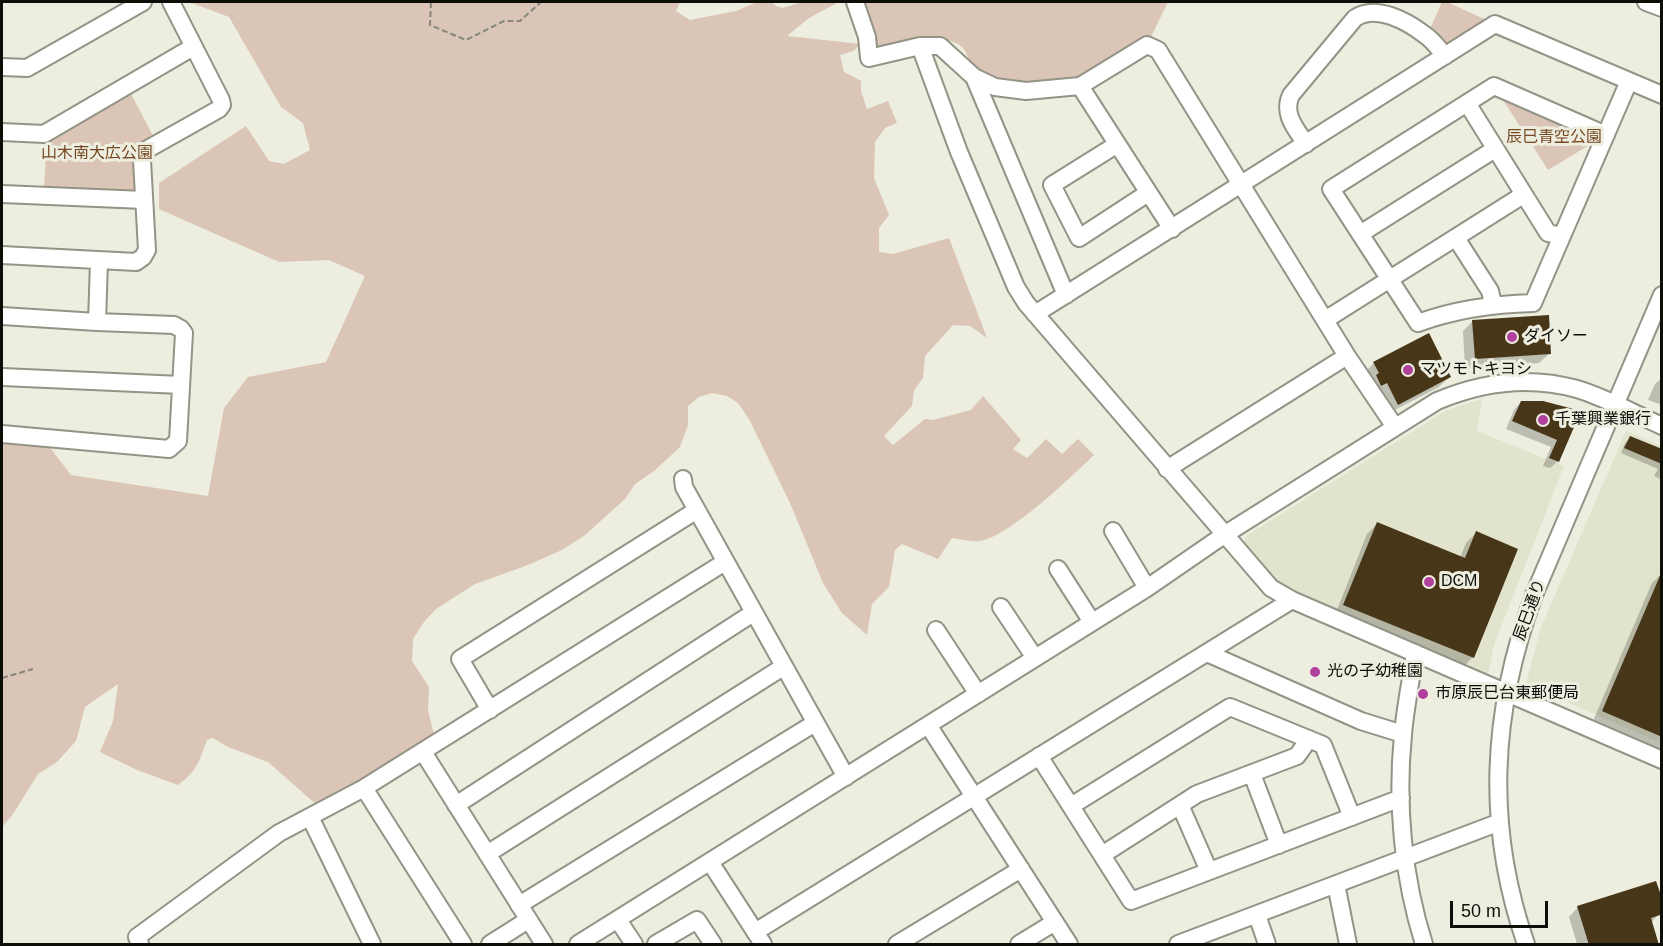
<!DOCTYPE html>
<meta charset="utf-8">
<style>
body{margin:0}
#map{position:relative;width:1663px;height:946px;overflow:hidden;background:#edeedf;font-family:Helvetica,sans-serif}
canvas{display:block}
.frame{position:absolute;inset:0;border:3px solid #0e0e09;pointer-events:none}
.scale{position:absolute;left:1450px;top:901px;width:98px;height:27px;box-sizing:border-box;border:3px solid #0e0e09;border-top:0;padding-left:8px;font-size:18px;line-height:21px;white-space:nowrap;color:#0e0e09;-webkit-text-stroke:4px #edeedf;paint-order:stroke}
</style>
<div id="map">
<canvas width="1663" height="946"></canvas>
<div class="frame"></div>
<div class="scale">50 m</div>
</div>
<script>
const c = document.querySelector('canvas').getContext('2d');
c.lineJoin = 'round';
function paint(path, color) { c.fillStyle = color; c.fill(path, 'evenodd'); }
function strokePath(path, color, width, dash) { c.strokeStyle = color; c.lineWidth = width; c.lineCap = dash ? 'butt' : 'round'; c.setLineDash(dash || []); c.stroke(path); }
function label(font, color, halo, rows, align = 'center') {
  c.font = font + ' Helvetica,"Noto Sans JP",sans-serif'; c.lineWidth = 6; c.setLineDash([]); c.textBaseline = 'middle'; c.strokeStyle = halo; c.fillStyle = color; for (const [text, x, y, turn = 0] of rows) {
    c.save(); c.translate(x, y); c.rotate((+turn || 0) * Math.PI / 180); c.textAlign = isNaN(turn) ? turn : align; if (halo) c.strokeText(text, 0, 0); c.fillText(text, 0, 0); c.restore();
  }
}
paint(new Path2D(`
 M 1482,399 L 1477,431 L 1564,466 L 1494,645 L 1488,675 L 1284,586 L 1277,582 L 1244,543 L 1246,536 L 1447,410 Z
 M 1626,431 L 1661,446 L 1661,743 L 1526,684 L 1541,627 Z`), '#e2e3cc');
paint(new Path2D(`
 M 189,2 L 680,2 L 676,11 L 690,20 L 736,11 L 757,2 L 772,2 L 776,6 L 783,8 L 802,2 L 839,2 L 809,18 L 787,36 L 861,44 L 853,51 L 840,55 L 844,72 L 861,81 L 861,91 L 867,109 L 888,101 L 897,123 L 885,128 L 875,142 L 874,178 L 889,215 L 879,228 L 879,252 L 893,254 L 949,238 L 987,338 L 970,326 L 953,325 L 925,356 L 923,378 L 914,390 L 912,406 L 884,436 L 893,445 L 925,419 L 933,420 L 971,410 L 983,396 L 1021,440 L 1013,449 L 1027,458 L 1046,439 L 1062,454 L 1078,439 L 1094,455 C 1072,476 1009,537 980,541 C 971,542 960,539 952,538 L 938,559 L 902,544 L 895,550 L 889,587 L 872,604 L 867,635 L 842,613 L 823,583 L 790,503 L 749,419 L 738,403 L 727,396 L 712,393 L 699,397 L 688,406 L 688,425 L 680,447 L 654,471 L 635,484 L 625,499 L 585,535 L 562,550 L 528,565 L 475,584 L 436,609 L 424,622 L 413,639 L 412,661 L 429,687 L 428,710 L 435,739 L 318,806 L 268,762 L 228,747 L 213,738 L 207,740 C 199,762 197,771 178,785 L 137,770 L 100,752 L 113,721 L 118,684 L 85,707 L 76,741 L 57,762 L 38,774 L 13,814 L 2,827 L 2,443 L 44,440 L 71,475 L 208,496 L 224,408 L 248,377 L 326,362 L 365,276 L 329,260 L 279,262 L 159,209 L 159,183 L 246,126 L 269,161 L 284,164 L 310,150 L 303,123 L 281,107 L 229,17 Z
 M 859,2 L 1168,2 L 1148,43 L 1078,81 L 1004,86 L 972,69 C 969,62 968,53 962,47 C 946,31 893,47 873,51 Z
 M 1442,2 L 1447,2 L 1495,24 L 1445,56 L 1427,36 Z
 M 1494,86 L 1606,135 L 1548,170 Z
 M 129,90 L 153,136 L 135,147 L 137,186 L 130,194 L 44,188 L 47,139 Z`), '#dac5b6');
paint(new Path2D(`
 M 1473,321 L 1550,353 L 1539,363 L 1465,369 L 1463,331 Z
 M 1374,363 L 1449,377 L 1439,387 L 1387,414 L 1364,373 Z
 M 1662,378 L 1662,405 L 1648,400 L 1655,384 Z
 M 1521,402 L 1579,412 L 1558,461 L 1550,468 L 1543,466 L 1551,447 L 1506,429 L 1514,410 Z
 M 1630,438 L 1662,450 L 1662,480 L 1654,476 L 1658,469 L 1621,453 L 1625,443 Z
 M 1377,524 L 1460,558 L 1466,543 L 1476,533 L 1473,657 L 1463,667 L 1335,615 L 1367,534 Z
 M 1662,573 L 1662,751 L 1593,721 L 1652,583 Z
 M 1578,907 L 1659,914 L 1651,923 L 1657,944 L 1577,944 L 1569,917 Z`), '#0003');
paint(new Path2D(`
 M 1549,315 L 1551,354 L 1475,359 L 1472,320 Z
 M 1429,333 L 1451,377 L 1398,405 L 1387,383 L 1381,386 L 1376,375 L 1379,373 L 1373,362 Z
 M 1521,401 L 1543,401 L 1581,411 L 1559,462 L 1549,458 L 1557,440 L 1512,421 Z
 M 1630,436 L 1662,449 L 1662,464 L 1624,448 Z
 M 1377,522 L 1465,558 L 1476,531 L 1518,549 L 1474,658 L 1343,605 Z
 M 1662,571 L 1662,737 L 1602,711 Z
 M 1656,881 L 1662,898 L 1660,915 L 1651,918 L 1659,945 L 1589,945 L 1577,906 Z`), '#473718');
const minor = new Path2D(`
 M 855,2 L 867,37 L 869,58 L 920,46 L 940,46 L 974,77 L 995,87 L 1026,91 L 1080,86 L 1147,45 L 1158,50 L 1347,356 L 1395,427
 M 1646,2 L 1662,8
 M 920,46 L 959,152 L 1016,287 L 1026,303 L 1271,588 L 1292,600 L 1662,760
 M 2,67 L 27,68 L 143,2
 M 974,77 L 1066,295
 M 1080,86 L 1172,229
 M 1467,103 L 1548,233 L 1562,236
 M 2,132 L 44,134 L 193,47
 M 1606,135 L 1494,86 L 1331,189 L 1418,323 C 1456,309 1493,304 1533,303 L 1629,81
 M 1306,144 C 1296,129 1282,114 1291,95 L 1355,18 C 1376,4 1407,21 1425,35 C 1433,40 1439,49 1445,56
 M 1116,145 L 1052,185 L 1079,238 L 1148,193
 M 2,194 L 144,200
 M 1360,234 L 1495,149
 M 1456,238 L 1490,291 L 1493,304
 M 2,255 L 136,262 L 143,257 L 147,250 L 142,160 L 146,150 L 219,109 L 222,105 L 221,100 L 171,2
 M 1035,314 L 1495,24 L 1662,95
 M 2,316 L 97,322
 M 1325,320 L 1523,195
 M 2,377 L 181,385
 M 2,434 L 169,449 L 178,441 L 184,333 L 181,329 L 174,325 L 97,322 L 99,261
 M 1167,469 L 1347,356
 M 683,479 L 684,487 L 846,777
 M 1113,531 L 1147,588
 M 1058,569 L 1092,622
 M 1001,607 L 1035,658
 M 936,630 L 978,694
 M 1207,653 L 1361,721 L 1403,734
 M 1415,653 C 1411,681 1405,708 1403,735 C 1396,804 1403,878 1424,944
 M 490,710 L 460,659 L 697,510
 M 928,725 L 1069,944
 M 423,752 L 544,944
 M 1039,756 L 1131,901 L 1401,798
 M 1252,774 L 1279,845
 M 364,788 L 463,944
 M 456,805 L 753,613
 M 1180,805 L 1209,871
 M 1071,806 L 1230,707 L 1323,745 L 1352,817
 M 310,817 L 372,944
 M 487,854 L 783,667
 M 1102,855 L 1197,794 L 1297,756 L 1309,739
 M 710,862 L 763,944
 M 1336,884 L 1348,944
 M 519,905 L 815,723
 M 1257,915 L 1267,944
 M 618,920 L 634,944
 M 755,932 L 1292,600
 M 140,944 L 137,937 L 279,833 L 364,788 L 725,562
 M 490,944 L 528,920
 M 578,944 L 1147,588 L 1224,535 L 1437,401 C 1482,382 1530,376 1577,389 C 1604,397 1635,414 1662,426
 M 656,944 L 697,920 L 713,944
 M 897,944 L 1021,869
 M 1019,944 L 1055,922
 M 1178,944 L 1500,822
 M 1526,944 C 1485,826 1491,712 1534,595 L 1662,295`);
strokePath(minor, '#939386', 20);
strokePath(new Path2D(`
 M 431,2 L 430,25 L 466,40 L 504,21 L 520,21 L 541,2
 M 2,678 L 33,669`), '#86867c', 2, [6, 3]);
strokePath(minor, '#fff', 16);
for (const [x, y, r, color] of [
 [1512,337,6,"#b0409b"],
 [1408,370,6,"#b0409b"],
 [1543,420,6,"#b0409b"],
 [1429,582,6,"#b0409b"],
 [1315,672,6,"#b0409b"],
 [1423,694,6,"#b0409b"]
]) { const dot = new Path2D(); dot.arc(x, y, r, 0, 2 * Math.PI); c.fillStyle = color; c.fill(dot); strokePath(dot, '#edeedf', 2); }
label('16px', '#774824', '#edeedf', [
 ["辰巳青空公園",1554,138],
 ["山木南大広公園",97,154]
]);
label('16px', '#0e0e09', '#edeedf', [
 ["ダイソー",1524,337],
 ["マツモトキヨシ",1420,370],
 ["千葉興業銀行",1555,420],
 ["DCM",1441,582],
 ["光の子幼稚園",1327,672],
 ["市原辰巳台東郵便局",1435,694]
], 'left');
label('16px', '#0e0e09', '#edeedf', [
 ["辰巳通り",1530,610,-70]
]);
</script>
